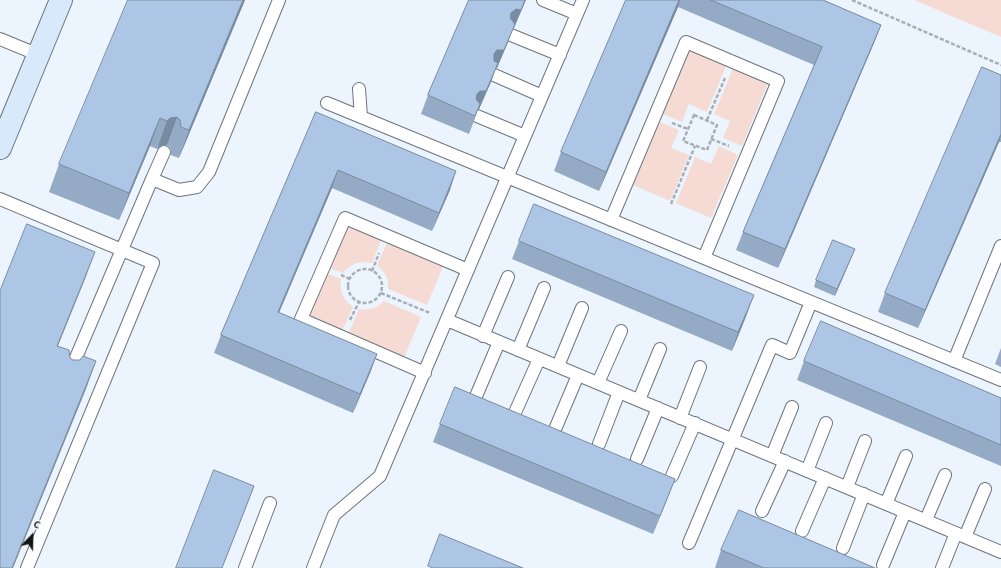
<!DOCTYPE html>
<meta charset="utf-8">
<style>
body{margin:0}
#map{position:relative;width:1001px;height:568px;overflow:hidden;background:#ecf4fd;font-family:"Alegreya Sans",sans-serif}
canvas{display:block}
.north{position:absolute;left:12px;top:516px;width:40px;height:40px;-webkit-text-stroke:3px #fff;paint-order:stroke;rotate:23deg;font-size:11px;font-weight:700;line-height:16px;text-align:center;color:#121518}
.north::after{content:'';display:block;margin:auto;width:14px;height:18px;background:#121518;clip-path:polygon(50% 0,100% 100%,50% 72%,0 100%)}
</style>
<div id="map">
<canvas width="1001" height="568"></canvas>
<div class="north">С</div>
</div>
<script>
const c = document.querySelector('canvas').getContext('2d');
c.lineJoin = 'round';
function paint(path, color) { c.fillStyle = color; c.fill(path, 'evenodd'); }
function strokePath(path, color, width, dash) { c.strokeStyle = color; c.lineWidth = width; c.lineCap = dash ? 'butt' : 'round'; c.setLineDash(dash || []); c.stroke(path); }
paint(new Path2D(`
 M 914,0 L 1001,0 L 1001,37 Z
 M 689,50 L 726,66 L 707,112 L 689,104 L 682,122 L 663,114 Z
 M 733,68 L 768,83 L 742,146 L 723,138 L 730,121 L 714,114 Z
 M 660,122 L 679,130 L 671,148 L 689,155 L 670,201 L 633,185 Z
 M 719,146 L 738,155 L 711,218 L 676,203 L 695,157 L 711,164 Z
 M 346,225 L 381,240 L 372,263 C 360,261 351,263 343,273 L 328,267 Z
 M 387,243 L 443,267 L 427,305 L 388,289 C 389,278 385,272 377,265 Z
 M 326,273 L 341,279 C 339,291 343,300 353,307 L 342,331 L 307,316 Z
 M 384,301 L 421,317 L 404,358 L 348,334 L 359,309 C 369,311 377,308 384,301 Z`), '#f6dbd4');
const lane = new Path2D(`
 M 543,0 L 577,14
 M 511,35 L 560,55
 M 0,39 L 39,55
 M 494,75 L 542,96
 M 359,89 L 361,117
 M 327,103 L 1001,380
 M 477,116 L 525,136
 M 152,179 L 164,152
 M 0,199 L 153,263 L 27,568
 M 611,220 L 686,42 L 778,81 L 704,258
 M 447,320 L 1001,552
 M 483,336 L 508,277
 M 518,350 L 544,288
 M 954,361 L 1001,246
 M 558,366 L 582,308
 M 425,373 L 301,319 L 345,218 L 468,270
 M 69,374 L 152,179 L 179,190 L 197,187 L 209,172 L 279,0
 M 598,383 L 621,331
 M 639,400 L 660,349
 M 474,401 L 499,342
 M 513,417 L 539,359
 M 680,418 L 700,367
 M 556,427 L 578,375
 M 599,444 L 619,392
 M 772,456 L 792,407
 M 637,459 L 658,408
 M 807,471 L 826,423
 M 672,476 L 695,423
 M 847,487 L 865,441
 M 886,504 L 906,456
 M 762,511 L 785,461
 M 926,520 L 945,475
 M 802,531 L 825,478
 M 965,537 L 985,489
 M 689,543 L 772,345 L 790,353 L 811,302
 M 843,548 L 864,494
 M 883,565 L 905,512
 M 245,568 L 270,503
 M 313,568 L 334,515 L 380,476 L 583,0
 M 942,568 L 956,533`);
const secondary = new Path2D(`
 M 0,148 L 61,0`);
strokePath(lane, '#6d747c', 14);
strokePath(secondary, '#6d747c', 24);
strokePath(new Path2D(`
 M 852,0 L 1001,65
 M 694,115 L 717,125 L 707,150 L 683,141 Z
 M 707,120 L 725,78
 M 672,123 L 688,129
 M 711,139 L 729,146
 M 671,204 L 695,146
 M348 286a17 17 0 1 1 34 0a17 17 0 1 1-34 0Z
 M 372,271 L 379,253
 M 341,275 L 350,279
 M 381,293 L 430,313
 M 350,320 L 359,302`), '#a8aeb5', 2.5, [4, 2]);
strokePath(lane, '#fff', 12);
strokePath(secondary, '#d9e9fc', 22);
paint(new Path2D(`
 M 245,0 L 179,158 L 171,155 L 170,148 L 167,145 L 160,146 L 157,149 L 150,146 L 119,220 L 49,192 L 59,164 Z
 M 469,0 L 514,28 L 513,28 L 508,42 L 497,68 L 496,68 L 491,82 L 479,109 L 478,109 L 469,134 L 421,114 L 428,95 Z
 M 626,0 L 823,0 L 881,25 L 874,43 L 778,268 L 736,250 L 743,232 L 814,65 L 678,7 L 599,191 L 554,171 L 561,152 Z
 M 1001,75 L 1001,142 L 999,142 L 918,328 L 878,312 L 885,293 Z
 M 316,112 L 450,190 L 432,231 L 332,188 L 279,313 L 377,354 L 370,373 L 353,413 L 214,353 L 221,335 Z
 M 519,241 L 747,314 L 732,351 L 512,259 Z
 M 855,249 L 835,296 L 814,287 L 816,280 Z
 M 1001,348 L 1001,367 L 995,364 Z
 M 804,361 L 1001,398 L 1001,466 L 797,380 Z
 M 440,424 L 675,479 L 668,497 L 653,534 L 433,442 Z
 M 721,550 L 875,568 L 715,568 Z`), '#95aac5');
paint(new Path2D(`
 M 243,0 L 245,0 L 179,158 L 189,130 Z
 M 525,0 L 526,0 L 514,28 L 513,28 L 508,42 L 497,68 L 496,68 L 491,82 L 479,109 L 478,109 L 469,134 L 475,116 L 473,110 L 477,94 L 494,54 L 510,28 L 511,13 Z
 M 679,0 L 680,0 L 678,7 L 599,191 L 606,172 Z
 M 881,25 L 874,43 L 778,268 L 785,249 Z
 M 177,117 L 167,145 L 160,146 L 157,149 L 167,121 L 170,118 Z
 M 160,118 L 150,146 L 119,220 L 129,193 Z
 M 1001,134 L 1001,136 L 999,142 L 918,328 L 925,310 Z
 M 338,170 L 332,188 L 271,331 L 278,312 Z
 M 456,171 L 450,190 L 432,231 L 439,213 Z
 M 855,249 L 852,256 L 835,296 L 837,289 Z
 M 95,252 L 85,279 L 47,373 L 57,346 Z
 M 754,295 L 747,314 L 732,351 L 738,332 Z
 M 377,354 L 370,373 L 353,413 L 360,394 Z
 M 96,361 L 86,389 L 13,568 L 12,568 Z
 M 675,479 L 668,497 L 653,534 L 660,516 Z
 M 254,486 L 247,505 L 222,568 Z`), '#798ba0');
const building = new Path2D(`
 M 128,0 L 243,0 L 189,130 L 181,127 L 180,120 L 177,117 L 170,118 L 167,121 L 160,118 L 129,193 L 59,164 Z
 M 469,0 L 525,0 L 521,10 L 516,9 L 511,13 L 510,18 L 515,24 L 504,50 L 497,50 L 494,54 L 494,61 L 498,63 L 486,91 L 480,91 L 477,94 L 476,99 L 480,104 L 475,116 L 428,95 Z
 M 626,0 L 679,0 L 606,172 L 561,152 Z
 M 711,0 L 823,0 L 881,25 L 785,249 L 743,232 L 822,47 Z
 M 982,67 L 1001,75 L 1001,134 L 925,310 L 885,293 Z
 M 316,112 L 456,171 L 439,213 L 338,170 L 278,312 L 377,354 L 360,394 L 221,335 Z
 M 534,204 L 754,295 L 738,332 L 519,241 Z
 M 27,224 L 95,252 L 57,346 L 69,350 L 70,358 L 73,360 L 80,360 L 83,356 L 96,361 L 12,568 L 0,568 L 0,291 Z
 M 833,240 L 855,249 L 837,289 L 816,280 Z
 M 821,321 L 1001,398 L 1001,445 L 804,361 Z
 M 455,387 L 675,479 L 660,516 L 440,424 Z
 M 214,470 L 254,486 L 222,568 L 176,568 Z
 M 739,510 L 875,568 L 764,568 L 721,550 Z
 M 440,534 L 523,568 L 433,568 L 428,566 Z`);
paint(building, '#adc6e5');
strokePath(building, '#798ba0', 1);
</script>
